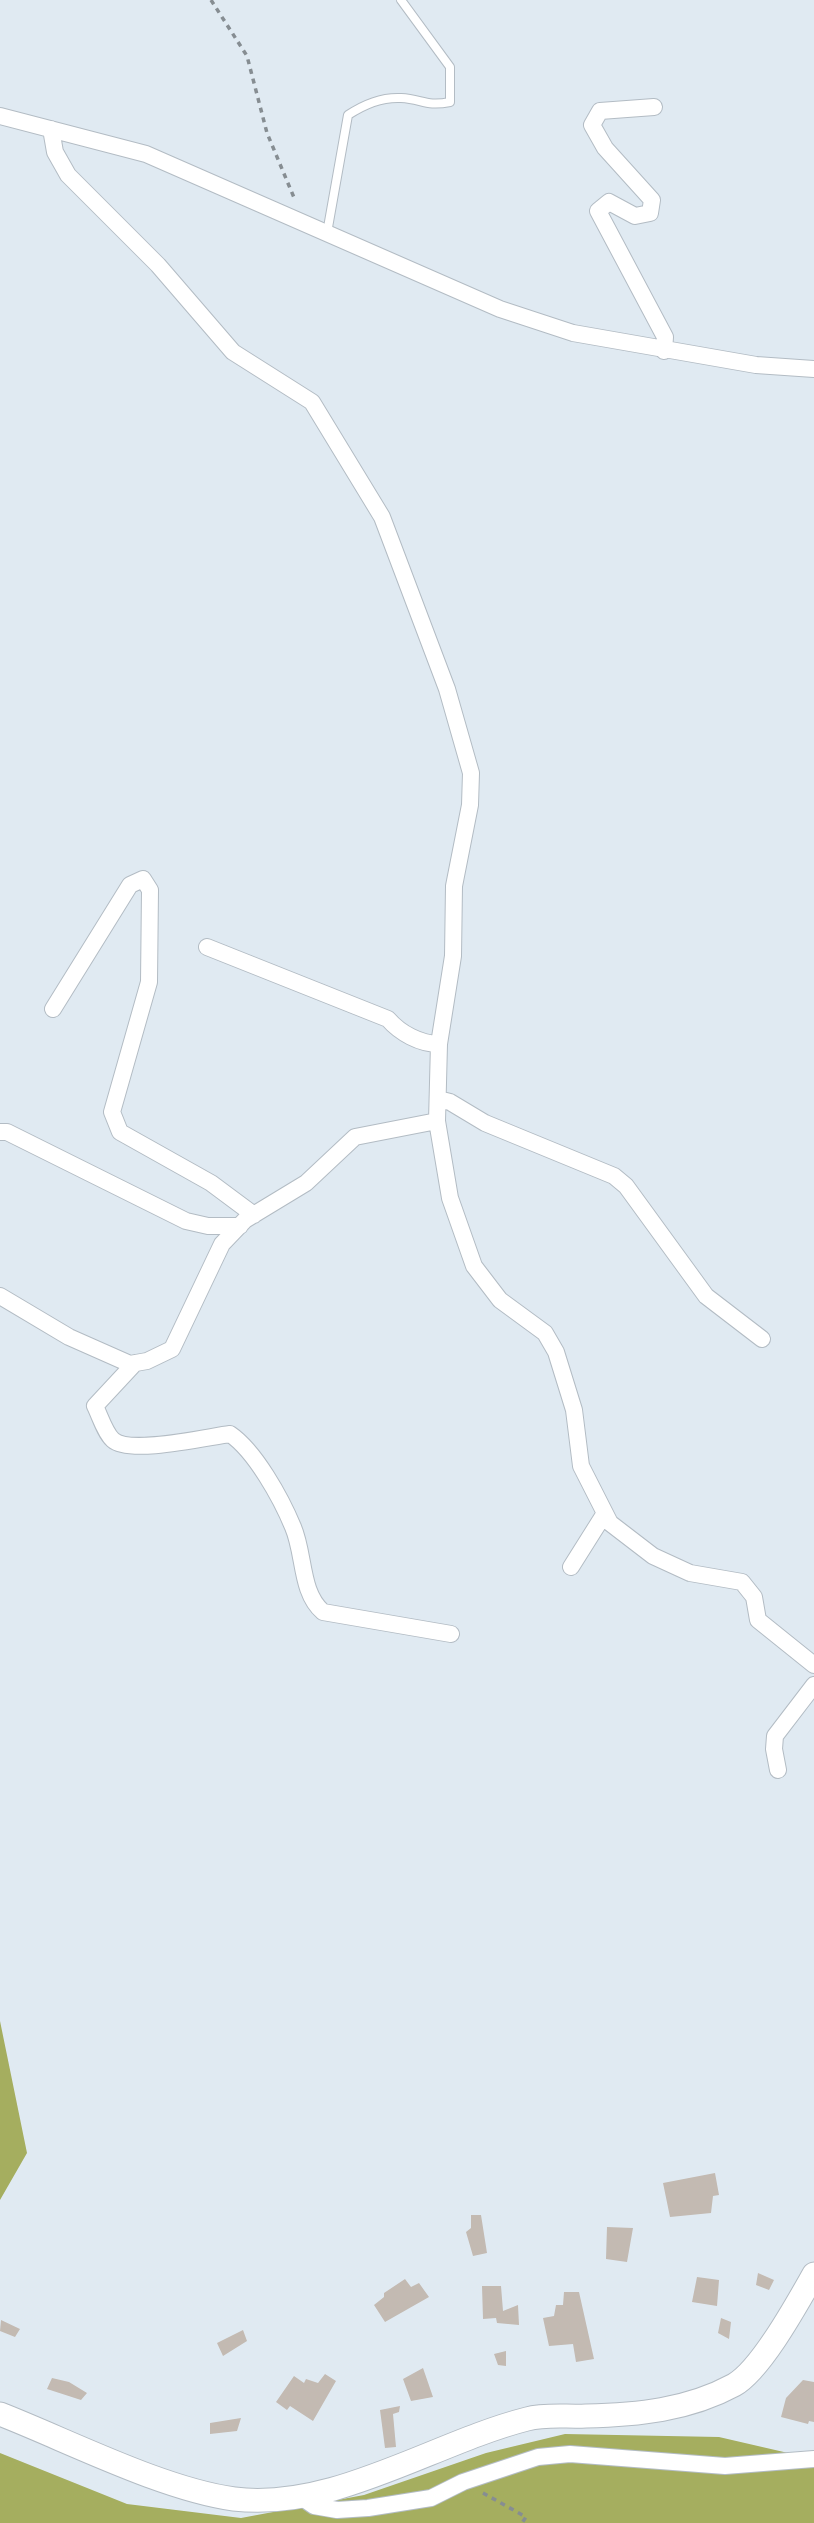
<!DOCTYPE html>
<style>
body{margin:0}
canvas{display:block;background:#e0eaf2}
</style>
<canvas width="814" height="2523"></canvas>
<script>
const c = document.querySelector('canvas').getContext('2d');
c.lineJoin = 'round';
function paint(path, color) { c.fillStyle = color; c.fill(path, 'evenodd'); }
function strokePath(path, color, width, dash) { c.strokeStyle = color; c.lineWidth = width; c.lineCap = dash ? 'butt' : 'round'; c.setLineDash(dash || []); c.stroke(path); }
paint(new Path2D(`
 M 0,2021 L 27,2153 L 0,2200 Z
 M 565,2434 L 719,2437 L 814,2459 L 814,2523 L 0,2523 L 0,2453 L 127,2504 L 241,2518 L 364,2495 L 486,2453 Z`), '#a5ae5f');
paint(new Path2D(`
 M 715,2173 L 719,2195 L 713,2196 L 711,2213 L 670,2217 L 663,2183 Z
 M 471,2215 L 481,2215 L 487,2253 L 473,2256 L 466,2232 L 471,2228 Z
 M 607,2227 L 633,2228 L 627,2262 L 606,2259 Z
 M 758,2273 L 774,2280 L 769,2290 L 756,2285 Z
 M 697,2277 L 719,2280 L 717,2306 L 692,2302 Z
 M 405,2279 L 411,2287 L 419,2283 L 429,2297 L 385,2322 L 374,2305 L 384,2297 L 384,2293 Z
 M 482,2286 L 501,2286 L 503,2311 L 518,2305 L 519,2325 L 497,2323 L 496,2318 L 483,2319 Z
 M 564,2292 L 579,2292 L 594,2359 L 576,2362 L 573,2344 L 549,2346 L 543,2318 L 554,2316 L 556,2305 L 563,2305 Z
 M 721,2318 L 731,2322 L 729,2339 L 718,2333 Z
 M 1,2320 L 20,2329 L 15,2337 L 0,2331 Z
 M 243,2330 L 247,2341 L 223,2356 L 217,2343 Z
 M 506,2351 L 506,2366 L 498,2365 L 494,2354 Z
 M 423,2368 L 433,2397 L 411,2401 L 403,2379 Z
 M 325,2374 L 336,2381 L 313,2421 L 290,2406 L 287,2410 L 276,2402 L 294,2376 L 304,2383 L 306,2379 L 318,2383 Z
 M 52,2378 L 69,2382 L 87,2393 L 81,2400 L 47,2389 Z
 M 803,2380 L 814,2382 L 814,2422 L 809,2421 L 808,2424 L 781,2417 L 786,2398 Z
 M 400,2406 L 399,2412 L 393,2414 L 396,2447 L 385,2448 L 380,2410 Z
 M 241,2418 L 237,2431 L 210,2434 L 210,2423 Z`), '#c3bab2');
const lane = new Path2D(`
 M 327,233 L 348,115 C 363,105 382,97 401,98 C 422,99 426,107 450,102 L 450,67 L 401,0`);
const street = new Path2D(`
 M 654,107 L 600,111 L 592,125 L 605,148 L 652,200 L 650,213 L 635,216 L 609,202 L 598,211 L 665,337 L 664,351
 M 0,116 L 146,154 L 500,309 L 573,333 L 756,365 L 814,369
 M 51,129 L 55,152 L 68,175 L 158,265 L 233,352 L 312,402 L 382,517 L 447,689 L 471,773 L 470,805 L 454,886 L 453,956 L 439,1044 L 437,1121 L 450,1198 L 474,1266 L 500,1300 L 545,1333 L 556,1352 L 574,1410 L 581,1466 L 610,1523 L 653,1556 L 690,1573 L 742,1582 L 754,1597 L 758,1620 L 814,1665
 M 207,947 L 388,1019 C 400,1033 420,1044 439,1044
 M 53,1009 L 130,885 L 143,879 L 150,890 L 149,982 L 112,1112 L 120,1132 L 211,1183 L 254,1215
 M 438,1099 L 450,1102 L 485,1123 L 614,1176 L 626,1186 L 706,1296 L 762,1339
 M 0,1132 L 7,1132 L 186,1221 L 208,1226 L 240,1226
 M 0,1296 L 69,1337 L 130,1364 L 147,1361 L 172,1349 L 222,1244 L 245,1220 L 306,1183 L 355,1137 L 437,1121
 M 135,1363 L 95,1406 C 100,1416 105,1433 113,1440 C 130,1455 207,1437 230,1434 C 255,1451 281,1498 293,1527 C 305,1555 300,1592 323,1612 L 451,1634
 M 571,1567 L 605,1513
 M 778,1770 L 774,1749 L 775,1736 L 814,1685
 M 301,2497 L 314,2506 L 337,2510 L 368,2508 L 431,2498 L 463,2482 L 538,2457 L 570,2454 L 725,2466 L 814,2459`);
const secondary = new Path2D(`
 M 0,2414 C 69,2441 162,2489 234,2499 C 334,2511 433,2443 527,2419 C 545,2414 567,2417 586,2416 C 637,2415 688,2410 734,2385 C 761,2370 798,2302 814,2274`);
strokePath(lane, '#b3bcc4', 10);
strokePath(street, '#b3bcc4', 18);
strokePath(secondary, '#b3bcc4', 25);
strokePath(new Path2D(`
 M 211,0 L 247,56 L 267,133 L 295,200
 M 483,2493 L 526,2517 L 522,2523`), '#868d92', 3.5, [5, 5]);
strokePath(lane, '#fff', 8);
strokePath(street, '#fff', 16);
strokePath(secondary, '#fff', 23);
</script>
